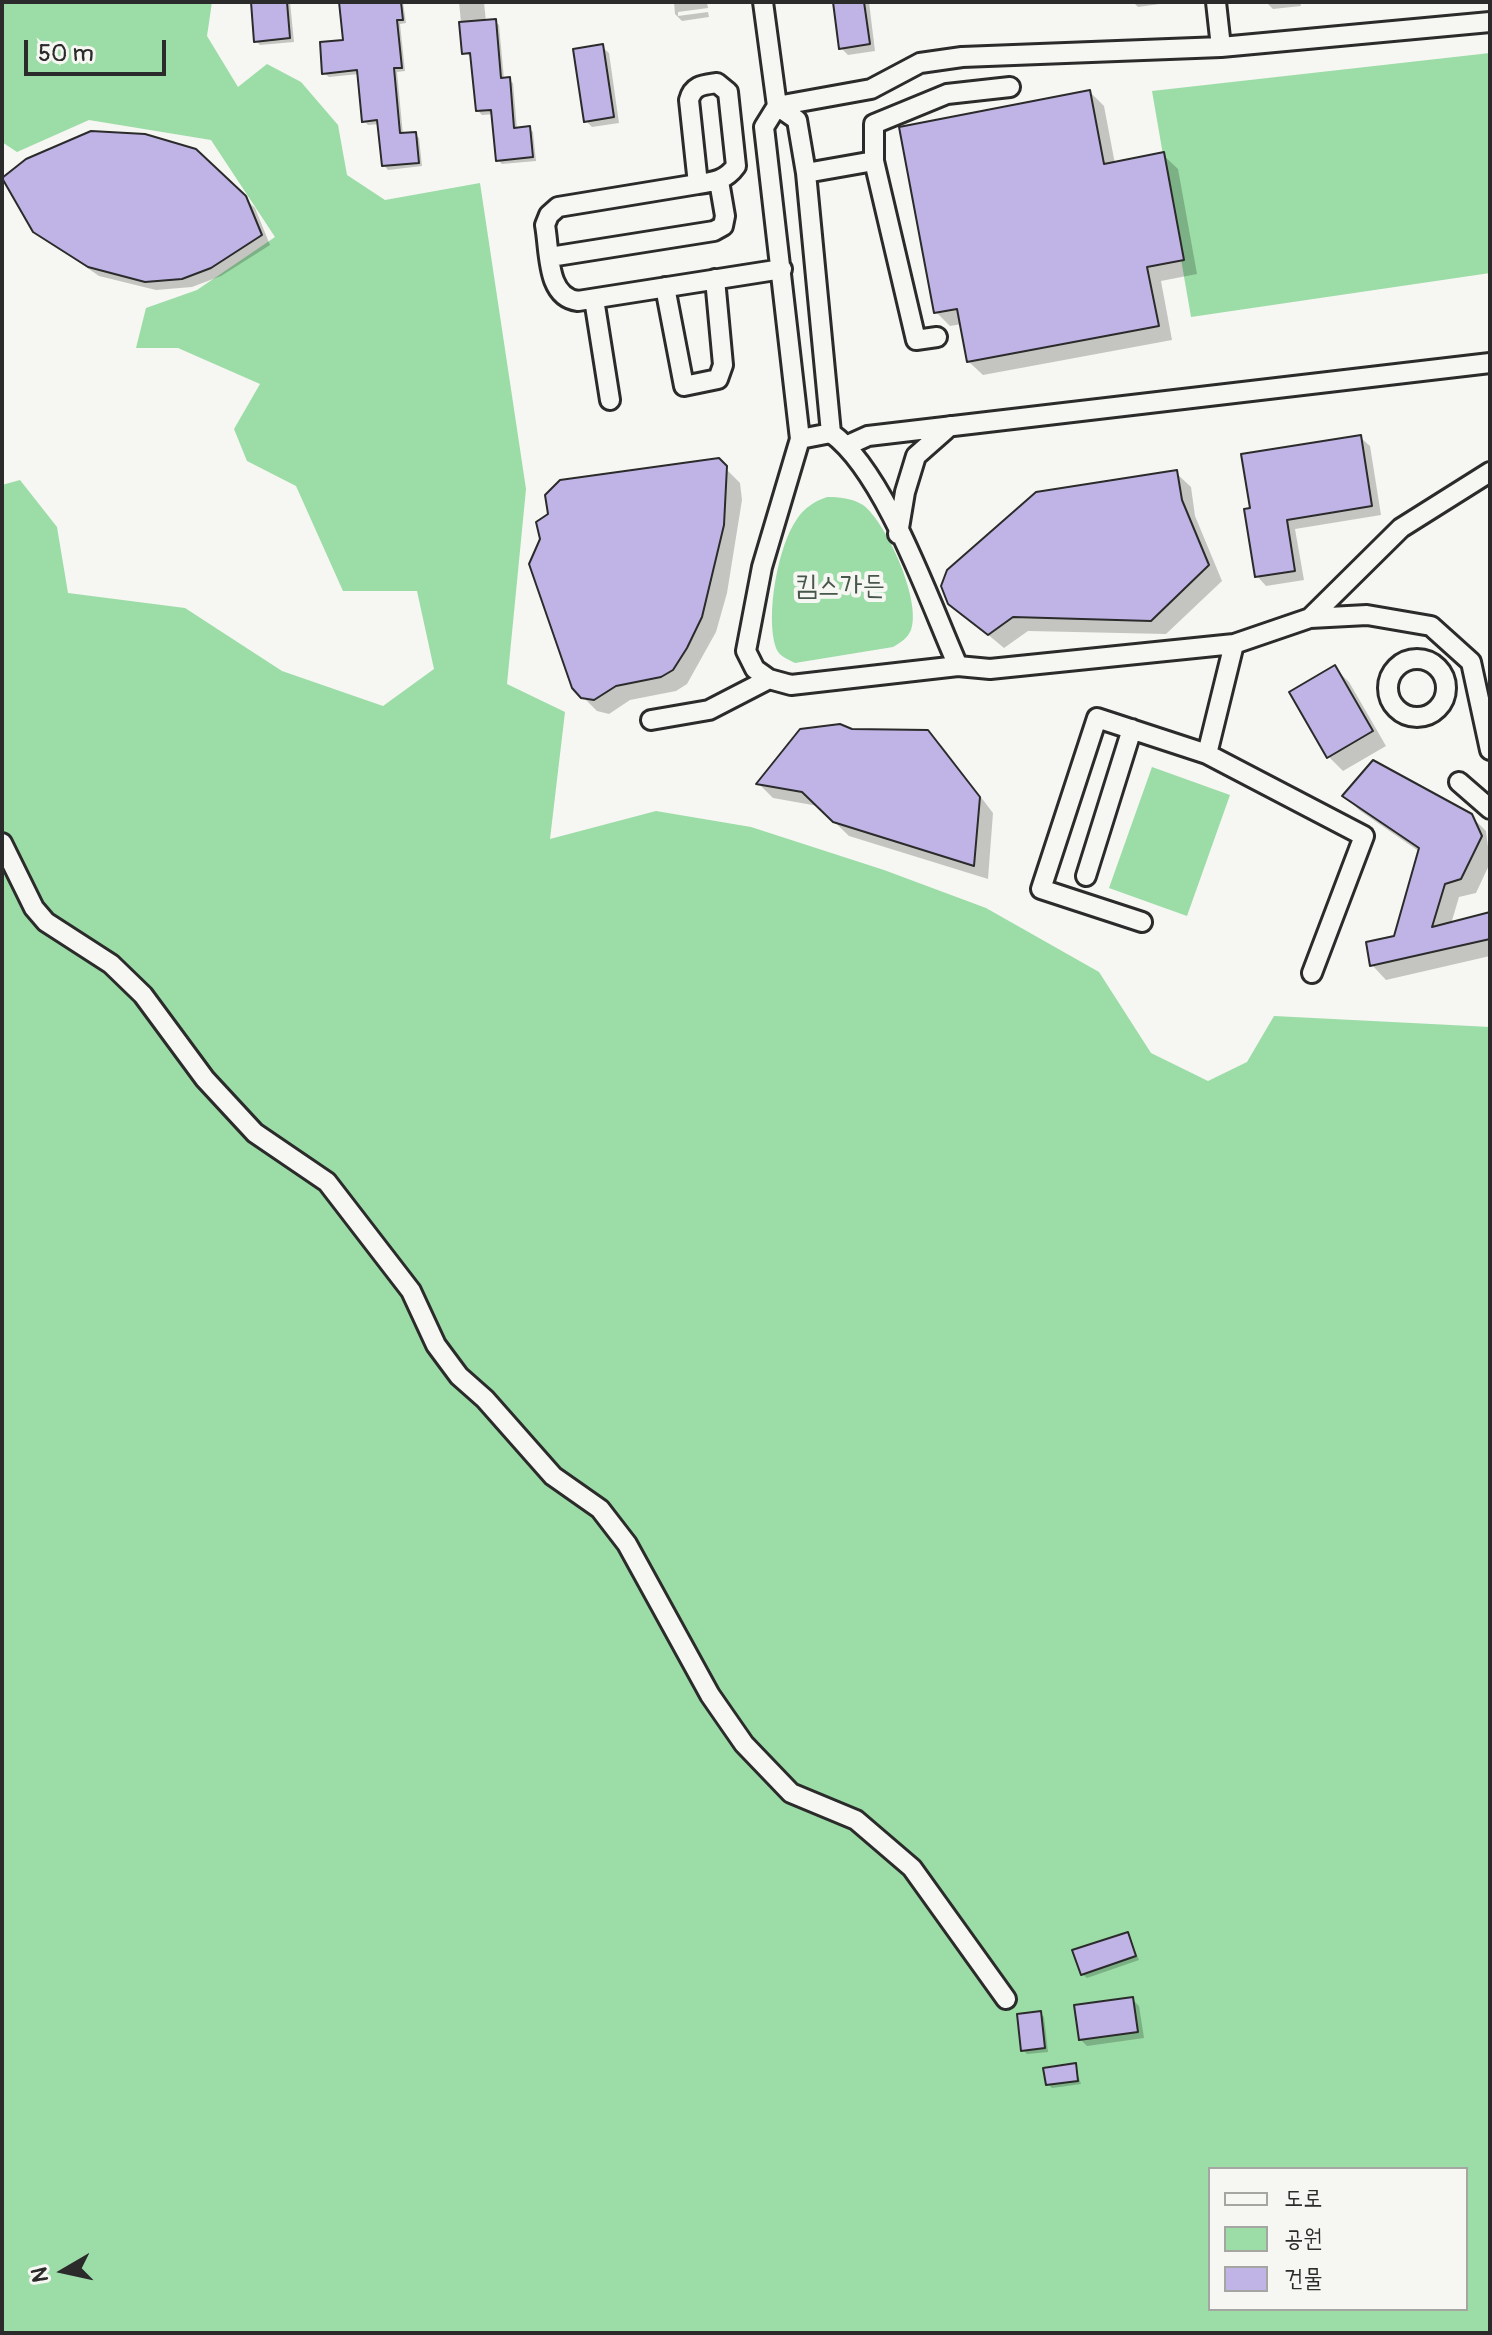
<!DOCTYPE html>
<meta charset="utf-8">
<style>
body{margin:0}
#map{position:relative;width:1492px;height:2335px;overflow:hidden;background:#f6f6f2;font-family:Pangolin,"Poor Story",sans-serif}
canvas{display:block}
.frame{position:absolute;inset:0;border:4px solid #2b2b2b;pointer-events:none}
.legend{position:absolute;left:1208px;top:2167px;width:260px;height:144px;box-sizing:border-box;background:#f6f6f2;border:2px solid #a5a5a2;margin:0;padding:10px 14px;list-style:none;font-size:24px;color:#2b2b2b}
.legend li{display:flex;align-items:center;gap:16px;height:40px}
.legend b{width:40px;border:2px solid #a5a5a2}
.north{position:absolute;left:24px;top:2231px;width:80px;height:80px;-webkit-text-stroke:6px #f6f6f2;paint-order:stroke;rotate:261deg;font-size:22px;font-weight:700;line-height:32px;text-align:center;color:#2b2b2b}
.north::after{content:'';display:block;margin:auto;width:28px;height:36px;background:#2b2b2b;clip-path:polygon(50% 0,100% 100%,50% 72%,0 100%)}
.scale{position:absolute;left:24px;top:40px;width:142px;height:36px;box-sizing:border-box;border:4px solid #2b2b2b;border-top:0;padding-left:10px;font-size:24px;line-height:28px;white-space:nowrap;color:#2b2b2b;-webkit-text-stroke:6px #f6f6f2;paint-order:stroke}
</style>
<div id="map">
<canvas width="1492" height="2335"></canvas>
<div class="frame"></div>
<ul class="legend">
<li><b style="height:10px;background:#f6f6f2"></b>도로</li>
<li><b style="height:22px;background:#9bdca7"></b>공원</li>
<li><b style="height:22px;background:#c0b4e6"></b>건물</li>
</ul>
<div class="north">N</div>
<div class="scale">50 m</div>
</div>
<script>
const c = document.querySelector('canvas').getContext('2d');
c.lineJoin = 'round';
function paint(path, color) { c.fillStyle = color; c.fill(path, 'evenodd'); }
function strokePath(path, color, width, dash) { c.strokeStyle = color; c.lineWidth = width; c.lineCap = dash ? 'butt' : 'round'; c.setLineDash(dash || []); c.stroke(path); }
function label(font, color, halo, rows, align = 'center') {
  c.font = font + ' Pangolin,"Poor Story",sans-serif'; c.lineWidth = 8; c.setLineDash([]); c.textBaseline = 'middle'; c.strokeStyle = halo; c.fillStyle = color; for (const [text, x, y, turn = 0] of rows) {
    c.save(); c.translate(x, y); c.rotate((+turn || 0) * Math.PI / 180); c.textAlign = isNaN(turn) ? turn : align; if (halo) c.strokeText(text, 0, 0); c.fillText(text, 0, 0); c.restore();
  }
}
paint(new Path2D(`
 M 2,2 L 212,2 L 207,36 L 238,87 L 267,64 L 301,82 L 338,125 L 347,175 L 385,200 L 480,183 L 526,489 L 507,684 L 565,712 L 550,839 L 656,811 L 751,827 L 884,870 L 986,908 L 1099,972 L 1151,1053 L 1208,1081 L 1247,1062 L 1274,1016 L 1490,1027 L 1490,2333 L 2,2333 L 2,485 L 20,480 L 57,527 L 68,593 L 185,608 L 282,671 L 383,706 L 434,669 L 417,591 L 343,591 L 296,486 L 247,461 L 234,429 L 260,384 L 178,348 L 136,348 L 146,308 L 197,290 L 275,237 L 211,140 L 89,120 L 17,152 L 2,142 ZM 1210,2169 L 1466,2169 L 1466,2309 L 1210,2309 Z
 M 1490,53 L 1490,273 L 1191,317 L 1152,91 Z
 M 827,497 C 839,497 852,498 863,505 C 887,523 922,602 911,630 C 907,639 901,642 893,647 L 795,663 C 787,659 779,656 776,648 C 765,617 778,545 797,519 C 804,508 815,501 827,497 Z
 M 1152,767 L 1230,795 L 1187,916 L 1109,888 Z`), '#9bdca7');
paint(new Path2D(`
 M 252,2 L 290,2 L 294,42 L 260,45 L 256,41 Z
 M 341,2 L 403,2 L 406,23 L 400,24 L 405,71 L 397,72 L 403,135 L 415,134 L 419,138 L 422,166 L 388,170 L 384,165 L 380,124 L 368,125 L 364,121 L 359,74 L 329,77 L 324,73 L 346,42 Z
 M 459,2 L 484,2 L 486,22 L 495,21 L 499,25 L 504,79 L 513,83 L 517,129 L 529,128 L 533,132 L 536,161 L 502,164 L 498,160 L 494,114 L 482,115 L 478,111 L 472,57 L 464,53 Z
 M 674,2 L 707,2 L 708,8 L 678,12 L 678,16 L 708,12 L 709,17 L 682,21 L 675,14 Z
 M 835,2 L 869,2 L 875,51 L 848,55 L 841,48 Z
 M 1133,2 L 1167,2 L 1167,3 L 1138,7 Z
 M 1266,2 L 1300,2 L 1301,6 L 1273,9 Z
 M 602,47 L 609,53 L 619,123 L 592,127 L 586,121 Z
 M 1090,92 L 1104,106 L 1115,164 L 1163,155 L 1178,169 L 1197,274 L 1161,281 L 1172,340 L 983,375 L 968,361 L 962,324 L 950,326 L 936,312 Z
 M 195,151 L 255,208 L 270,245 L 221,276 L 192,287 L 156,290 L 99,276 L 34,231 Z
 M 1360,437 L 1370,446 L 1381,515 L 1295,529 L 1304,580 L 1266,586 L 1257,576 L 1246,511 Z
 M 718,461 L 740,483 L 742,500 L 727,593 L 716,632 L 687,684 L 676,691 L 630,700 L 609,714 L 597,711 L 582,696 Z
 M 1176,473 L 1191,487 L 1195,516 L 1222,581 L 1166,634 L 1028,631 L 1004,648 L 950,603 Z
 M 1335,668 L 1349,682 L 1386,746 L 1343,771 L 1329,757 Z
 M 852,731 L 927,732 L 942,746 L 993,813 L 988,879 L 849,836 L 818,806 L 773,798 L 759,784 Z
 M 1345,796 L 1471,816 L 1486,831 L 1490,863 L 1476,893 L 1459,897 L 1451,924 L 1490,914 L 1490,956 L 1386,980 L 1372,965 L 1395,938 L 1420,852 L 1359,810 Z
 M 1128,1934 L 1139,1960 L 1087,1978 L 1082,1974 Z
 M 1132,1999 L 1139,2006 L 1144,2038 L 1087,2046 L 1080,2039 Z
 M 1040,2013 L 1044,2017 L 1048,2052 L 1027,2054 L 1023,2050 Z
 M 1075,2066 L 1081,2084 L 1052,2088 L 1048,2084 Z`), '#0003');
const building = new Path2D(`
 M 251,2 L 287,2 L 290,38 L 254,42 Z
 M 339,2 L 401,2 L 403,20 L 397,20 L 402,68 L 394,68 L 400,133 L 416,132 L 419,163 L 382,166 L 377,120 L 362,122 L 357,70 L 322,74 L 320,42 L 343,40 Z
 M 833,2 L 864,2 L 870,44 L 839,49 Z
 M 496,19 L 501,78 L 510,77 L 514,128 L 530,126 L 533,157 L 496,161 L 491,110 L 476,111 L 470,53 L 462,54 L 459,22 Z
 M 603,44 L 614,117 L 584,122 L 573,49 Z
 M 1090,90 L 1104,164 L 1164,152 L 1184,260 L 1147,267 L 1159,326 L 967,362 L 957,309 L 934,313 L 899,127 Z
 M 91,131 L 145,134 L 196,149 L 246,196 L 262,235 L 211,268 L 182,279 L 145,282 L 88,267 L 33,232 L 2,178 L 26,159 Z
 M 1361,435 L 1372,506 L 1287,520 L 1295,571 L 1255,577 L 1244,509 L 1250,508 L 1241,454 Z
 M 719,458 L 727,466 L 724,525 L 702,617 L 687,648 L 673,670 L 661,677 L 616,686 L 594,700 L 581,698 L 572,688 L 529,564 L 540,539 L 536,522 L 548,514 L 545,495 L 560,480 Z
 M 1177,470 L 1182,500 L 1209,565 L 1151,621 L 1013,617 L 988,635 L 948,604 L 941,586 L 947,570 L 1036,492 Z
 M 1335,665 L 1373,731 L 1327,758 L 1289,692 Z
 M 840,724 L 852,729 L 928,730 L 980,797 L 974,866 L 833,822 L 802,792 L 756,784 L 800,729 Z
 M 1373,760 L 1472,814 L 1482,836 L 1461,879 L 1445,884 L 1432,927 L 1490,912 L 1490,939 L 1370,966 L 1366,942 L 1394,936 L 1419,848 L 1342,796 Z
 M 1128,1932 L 1136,1956 L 1081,1975 L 1072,1950 Z
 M 1133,1997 L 1138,2032 L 1079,2040 L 1074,2005 Z
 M 1041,2011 L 1045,2048 L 1021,2051 L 1017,2014 Z
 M 1076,2063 L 1078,2081 L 1046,2085 L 1043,2068 Z`);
paint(building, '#c0b4e6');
strokePath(building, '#2b2b2b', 2);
const minor = new Path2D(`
 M 763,2 L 777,106
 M 1216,2 L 1221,47
 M 777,106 L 764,127 L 800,439 L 762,567 L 746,651 L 755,669 L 769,679 L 791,685 L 958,666 L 990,669 L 1234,644 L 1310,618 L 1401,528 L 1490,472
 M 777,106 L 871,89 L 920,63 L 962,57 L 1221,47 L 1490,22
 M 777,106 L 797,120 L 806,173 L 831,433
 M 806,173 L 874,161
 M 698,184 L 689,100 C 693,85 703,85 717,83 L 728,92 L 736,166 C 726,180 714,182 698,184 L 558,207 L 549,215 L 545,225 C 550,252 546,297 578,301 L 782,269
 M 550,257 L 714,231 L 723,226 L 725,216 L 719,181
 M 665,287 L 684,386 L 718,379 L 723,365 L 715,279
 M 594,299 L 610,400
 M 937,337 L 916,340 L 874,161 L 874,124 L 947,94 L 1010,87
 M 800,439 L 831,433 C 885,472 930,603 958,666
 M 848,445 L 868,436 L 1490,363
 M 898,534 L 905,492 L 916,456 L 950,426
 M 1310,618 L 1367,615 L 1431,626 L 1471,662 L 1490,750
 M1388 688a29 29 0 1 1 58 0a29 29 0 1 1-58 0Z
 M 651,720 L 709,710 L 769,679
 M 1207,754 L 1234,644
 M 1459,782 L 1490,809
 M 2,843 L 34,908 L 46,922 L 111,964 L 143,995 L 205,1079 L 255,1133 L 327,1182 L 411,1291 L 436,1345 L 459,1376 L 485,1399 L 553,1476 L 600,1509 L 627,1544 L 710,1695 L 744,1744 L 791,1793 L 856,1820 L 912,1868 L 1006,1999
 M 1086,876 L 1132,729
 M 1142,922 L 1041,889 L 1097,718 L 1207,754 L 1364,836 L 1312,973`);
strokePath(minor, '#2b2b2b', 24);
strokePath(minor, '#f6f6f2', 18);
label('28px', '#47574a', '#f6f6f2', [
 ["킴스가든",840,587]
]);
</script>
